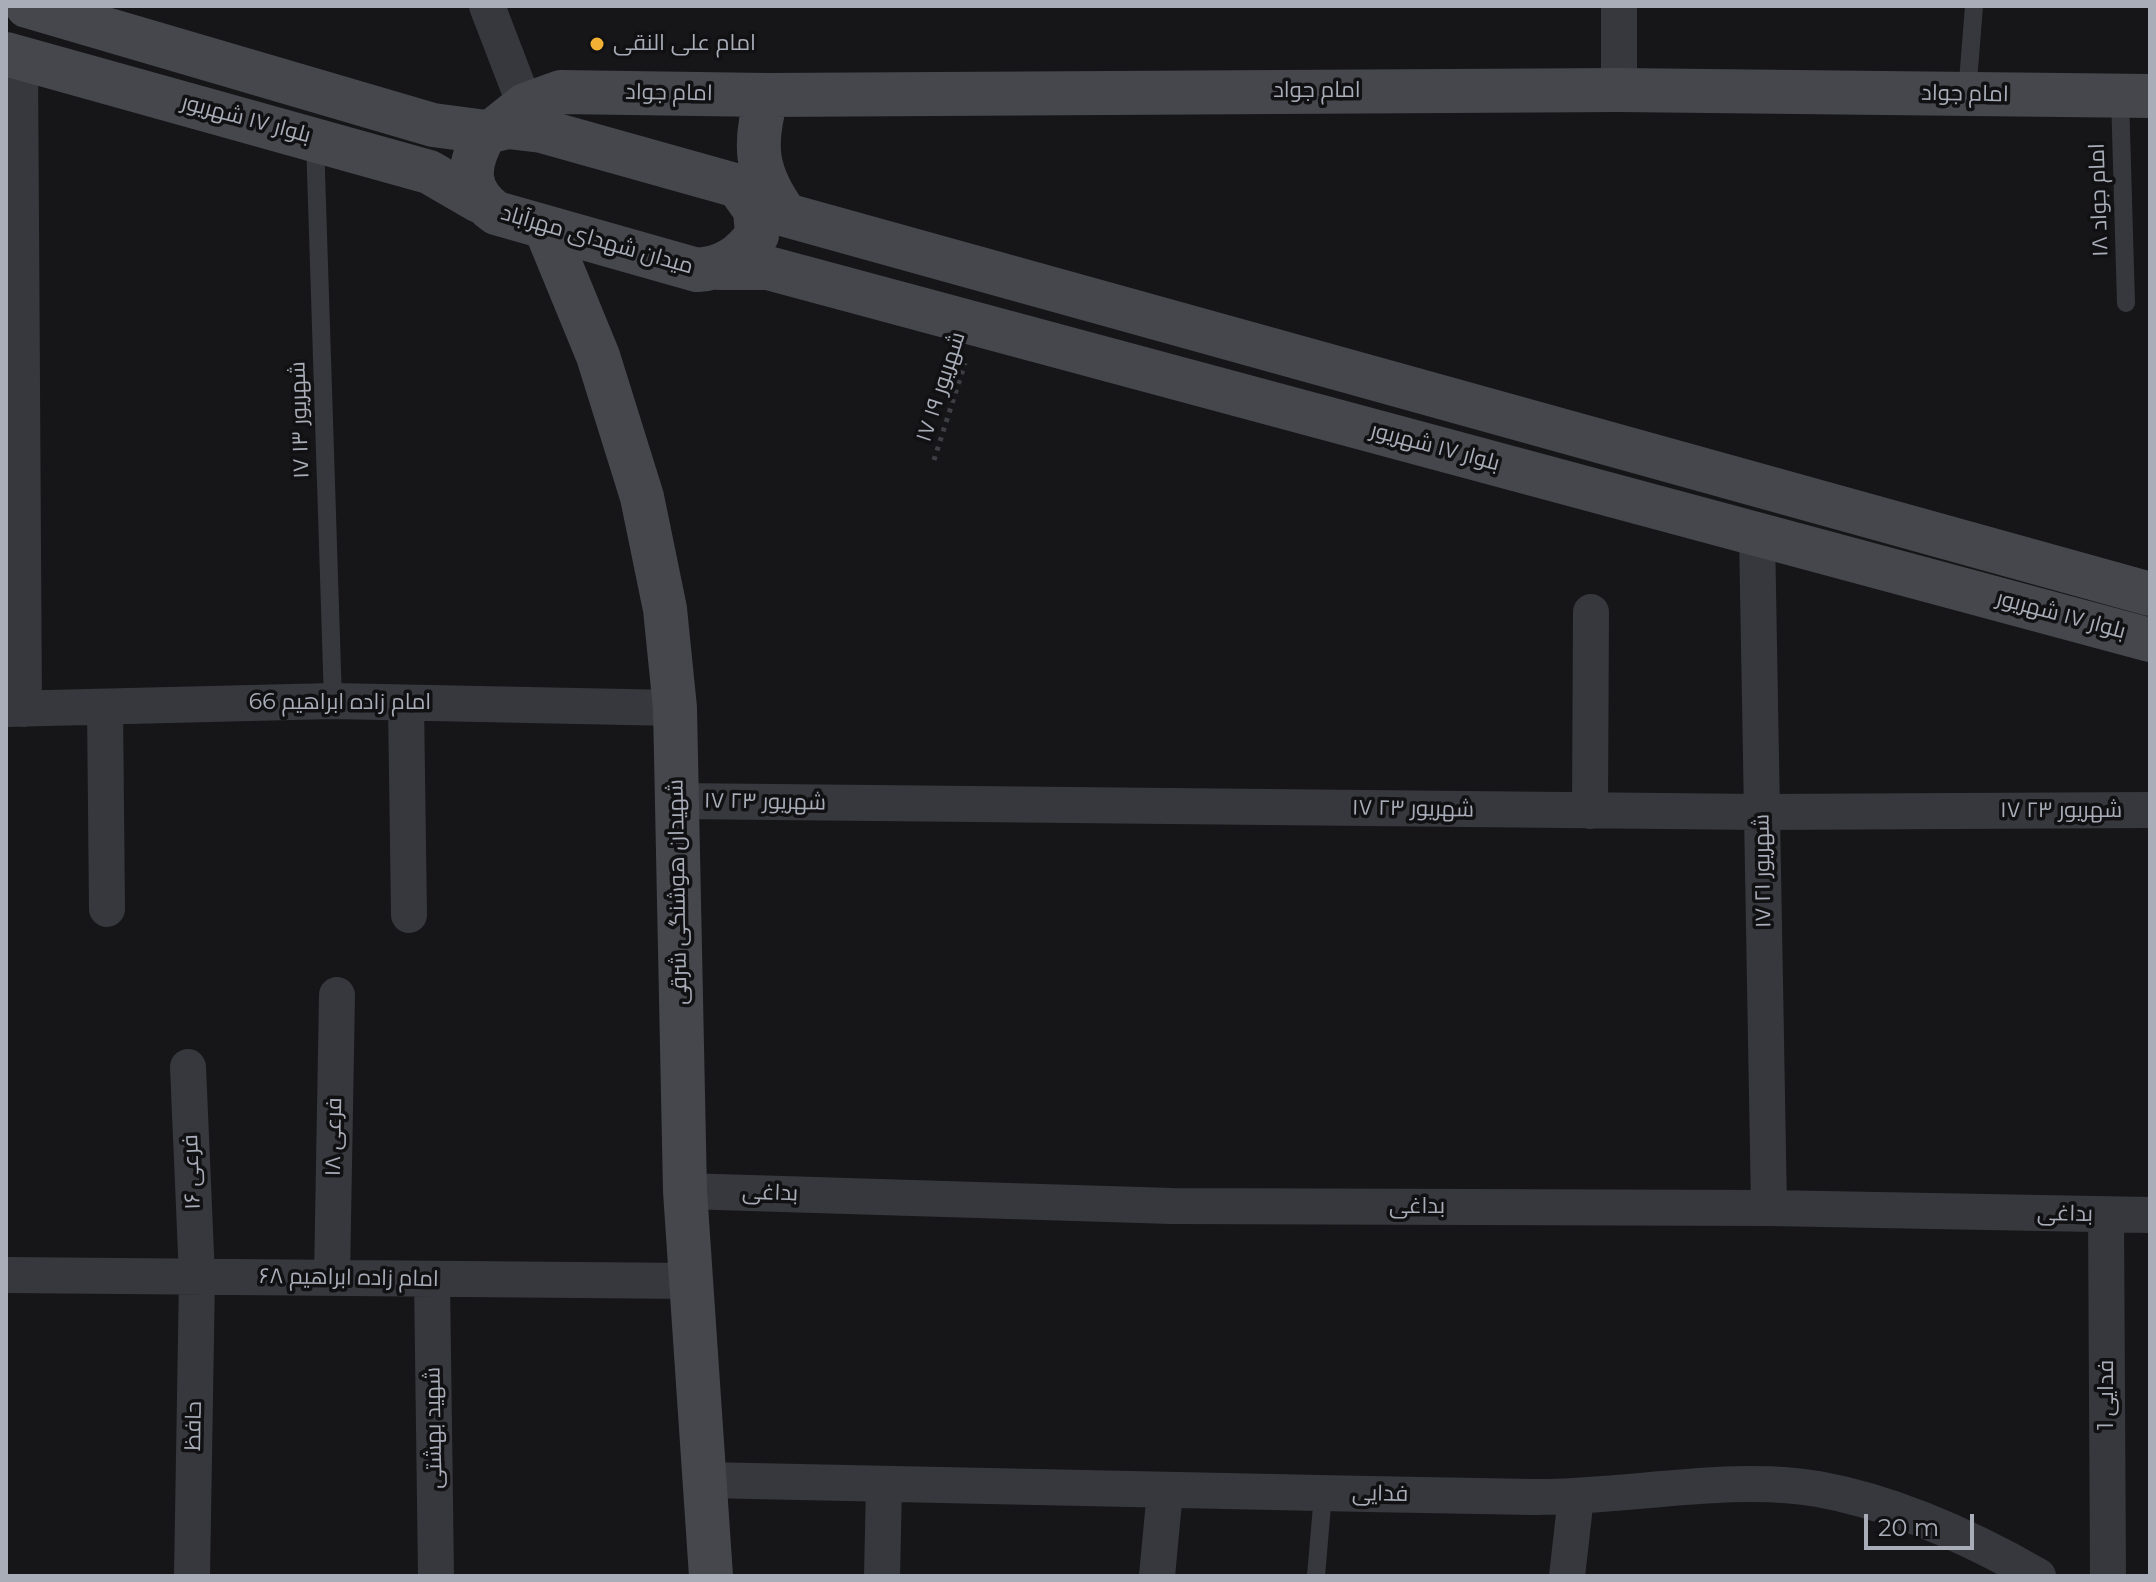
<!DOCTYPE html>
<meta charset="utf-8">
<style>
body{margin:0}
#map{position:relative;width:2156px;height:1582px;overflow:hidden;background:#161618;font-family:Montserrat,sans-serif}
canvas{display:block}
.frame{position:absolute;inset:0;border:8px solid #a8adb8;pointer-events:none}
.scale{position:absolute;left:1864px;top:1514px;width:110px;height:36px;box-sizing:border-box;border:4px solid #a8adb8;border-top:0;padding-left:10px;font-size:24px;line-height:28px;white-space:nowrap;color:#a8adb8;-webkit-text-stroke:6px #111113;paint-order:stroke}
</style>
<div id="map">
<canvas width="2156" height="1582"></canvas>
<div class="frame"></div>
<div class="scale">20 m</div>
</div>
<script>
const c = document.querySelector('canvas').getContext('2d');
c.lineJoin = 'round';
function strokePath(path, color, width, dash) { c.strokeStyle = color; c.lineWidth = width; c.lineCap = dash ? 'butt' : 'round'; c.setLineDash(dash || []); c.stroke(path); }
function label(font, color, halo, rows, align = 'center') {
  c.font = font + ' Montserrat,Cairo,sans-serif'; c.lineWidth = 7; c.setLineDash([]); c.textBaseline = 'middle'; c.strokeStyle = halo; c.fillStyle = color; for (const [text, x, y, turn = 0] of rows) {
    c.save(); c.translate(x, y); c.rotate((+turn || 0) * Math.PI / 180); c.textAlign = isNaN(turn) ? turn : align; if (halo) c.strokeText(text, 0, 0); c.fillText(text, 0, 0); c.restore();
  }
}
strokePath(new Path2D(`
 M 934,460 L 965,363`), '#3d3f44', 5, [4, 6]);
strokePath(new Path2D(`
 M 1967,94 L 1974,6
 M 2120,96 L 2126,303
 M 315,140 L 333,701
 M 1316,1576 L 1323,1494`), '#37383d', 18);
strokePath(new Path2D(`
 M 487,6 L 525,105
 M 20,58 L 24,709
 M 1619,90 L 1619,6
 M 1757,533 L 1769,1208
 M 406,703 L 409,915
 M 105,707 L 107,909
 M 6,709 L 333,701 L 675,708
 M 676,801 L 1762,812 L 2150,810
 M 1590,811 L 1591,612
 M 188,1067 L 197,1277 L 192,1576
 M 685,1191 L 1172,1206 L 1769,1208 L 2150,1215
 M 2106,1215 L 2108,1576
 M 6,1275 L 692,1281
 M 332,1278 L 337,995
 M 432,1279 L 436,1576
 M 705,1480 C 981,1488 1257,1492 1533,1497 C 1624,1498 1730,1474 1818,1489 C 1896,1503 1970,1537 2038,1576
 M 882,1576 L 884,1485
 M 1157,1576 L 1165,1491
 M 1567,1576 L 1576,1497`), '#37383d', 36);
strokePath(new Path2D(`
 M 27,6 L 433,125 L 486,132
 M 6,54 L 429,172 L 479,201
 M 767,95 C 753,145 755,172 786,215
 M 508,127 L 542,131 L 738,186 L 755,210 L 757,235 C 741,257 724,268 697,270 L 496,213 C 464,190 467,164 486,132 Z
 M 495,129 L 525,105 L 561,92 L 767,95 L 1619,90 L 2150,96
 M 745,192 L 786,215 L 2150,594
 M 545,227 L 598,356 L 642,497 L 665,609 L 675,708 L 685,1191 L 711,1576
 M 718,268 L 768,268 L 2150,640`), '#45474d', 44);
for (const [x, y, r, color] of [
 [597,44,8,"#f2b134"]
]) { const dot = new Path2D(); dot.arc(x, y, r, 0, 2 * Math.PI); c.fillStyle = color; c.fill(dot); strokePath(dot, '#111113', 3); }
label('22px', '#a8adb8', '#111113', [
 ["امام علی النقی",613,44]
], 'left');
label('22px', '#a8adb8', '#111113', [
 ["امام جواد",1317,91],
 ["امام جواد",669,93,1],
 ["امام جواد",1965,94,1],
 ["بلوار ۱۷ شهریور",246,119,15],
 ["امام جواد ۱۸",2099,200,-92],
 ["میدان شهدای مهرآباد",597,240,16],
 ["۱۷ شهریور ۱۹",941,387,-72],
 ["۱۷ شهریور ۱۳",300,420,-92],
 ["بلوار ۱۷ شهریور",1435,447,15],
 ["بلوار ۱۷ شهریور",2061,615,15],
 ["امام زاده ابراهیم 66",340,703],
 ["۱۷ شهریور ۲۳",765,802,1],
 ["۱۷ شهریور ۲۳",1413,809,1],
 ["۱۷ شهریور ۲۳",2061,811],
 ["۱۷ شهریور ۲۱",1763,871,-91],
 ["شهیدان هوشنگی شرقی",678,892,-91],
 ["فرعی ۱۸",334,1137,-89],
 ["فرعی ۱۶",192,1172,-92],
 ["بداغی",770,1193,2],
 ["بداغی",1417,1207],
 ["بداغی",2065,1214,1],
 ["امام زاده ابراهیم ۶۸",349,1278,1],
 ["فدایی 1",2107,1395,-90],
 ["حافظ",194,1426,-89],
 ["شهید بهشتی",434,1428,-91],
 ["فدایی",1380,1494,1]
]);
</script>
